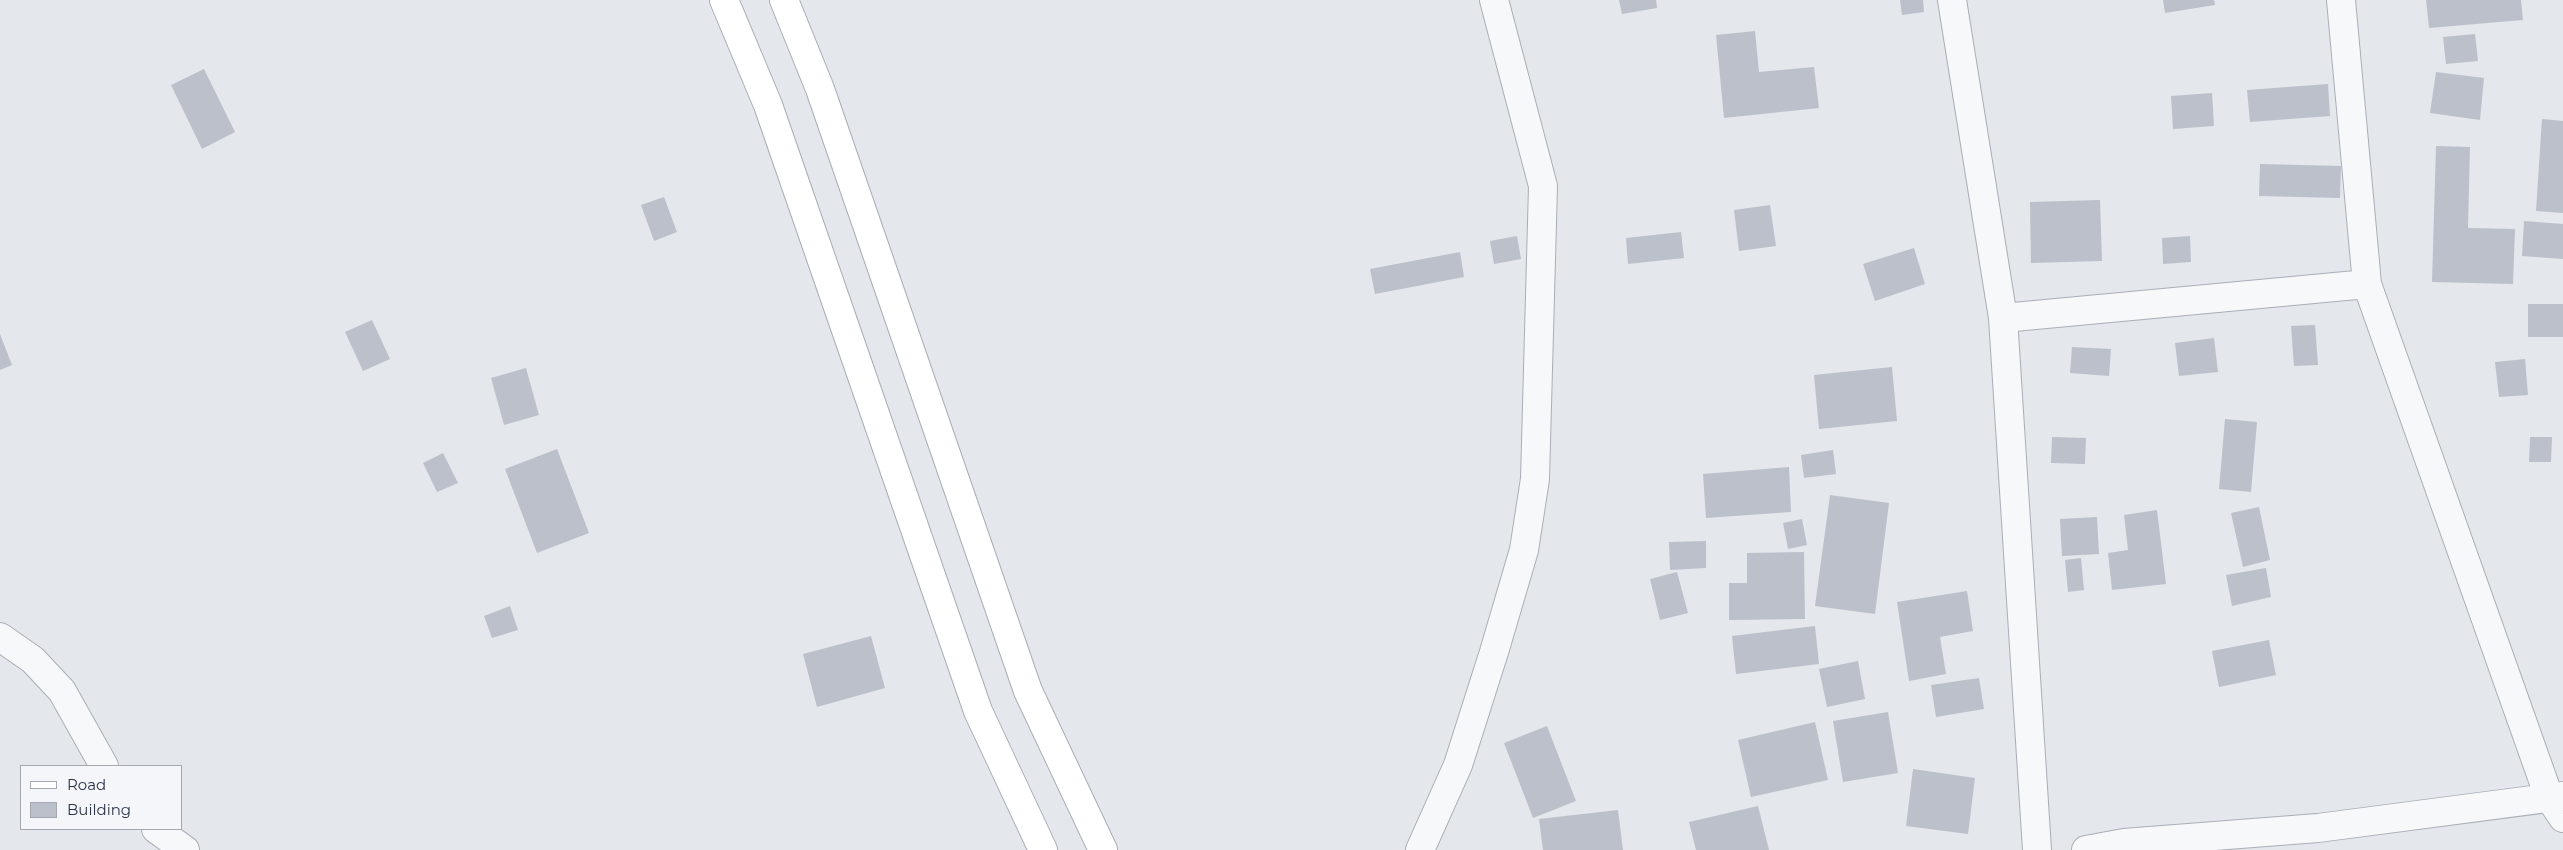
<!DOCTYPE html>
<style>
body{margin:0}
#map{position:relative;width:2563px;height:850px;overflow:hidden;background:#e4e7ec;font-family:Montserrat,sans-serif}
canvas{display:block}
.legend{position:absolute;left:20px;top:765px;width:162px;height:65px;box-sizing:border-box;background:#f4f6f9;border:1px solid #a4a8b1;margin:0;padding:6px 9px;list-style:none;font-size:15px;color:#2b3445}
.legend li{display:flex;align-items:center;gap:10px;height:25px}
.legend b{width:25px;border:1px solid #a4a8b1}
</style>
<div id="map">
<canvas width="2563" height="850"></canvas>
<ul class="legend">
<li><b style="height:6px;background:#fff"></b>Road</li>
<li><b style="height:14px;background:#bbc0ca"></b>Building</li>
</ul>
</div>
<script>
const c = document.querySelector('canvas').getContext('2d');
c.lineJoin = 'round';
function paint(path, color) { c.fillStyle = color; c.fill(path, 'evenodd'); }
function strokePath(path, color, width, dash) { c.strokeStyle = color; c.lineWidth = width; c.lineCap = dash ? 'butt' : 'round'; c.setLineDash(dash || []); c.stroke(path); }
paint(new Path2D(`
 M 1619,0 L 1656,0 L 1657,8 L 1622,14 Z
 M 1900,0 L 1923,0 L 1924,12 L 1902,15 Z
 M 2163,0 L 2214,0 L 2215,5 L 2165,13 Z
 M 2426,0 L 2521,0 L 2523,20 L 2429,28 Z
 M 1755,31 L 1759,72 L 1814,67 L 1819,108 L 1724,118 L 1716,35 Z
 M 2475,34 L 2478,61 L 2446,64 L 2443,37 Z
 M 204,69 L 235,132 L 202,149 L 171,85 Z
 M 2436,72 L 2484,78 L 2480,120 L 2430,113 Z
 M 2328,84 L 2330,116 L 2250,122 L 2247,90 Z
 M 2212,93 L 2214,126 L 2173,129 L 2171,96 Z
 M 2542,119 L 2563,121 L 2563,213 L 2536,211 Z
 M 2436,146 L 2470,147 L 2468,228 L 2515,229 L 2513,284 L 2432,282 Z
 M 2260,164 L 2341,166 L 2340,198 L 2259,196 Z
 M 664,197 L 677,232 L 654,241 L 641,205 Z
 M 2100,200 L 2102,261 L 2031,263 L 2030,202 Z
 M 1770,205 L 1776,246 L 1739,251 L 1734,210 Z
 M 2524,221 L 2563,224 L 2563,259 L 2522,256 Z
 M 1681,232 L 1684,258 L 1628,264 L 1626,238 Z
 M 1517,236 L 1521,259 L 1494,264 L 1490,241 Z
 M 2190,236 L 2191,262 L 2163,264 L 2162,238 Z
 M 1914,248 L 1925,284 L 1875,301 L 1863,264 Z
 M 1460,252 L 1464,277 L 1375,294 L 1370,269 Z
 M 2528,304 L 2563,304 L 2563,337 L 2528,337 Z
 M 372,320 L 390,359 L 363,371 L 345,332 Z
 M 2315,325 L 2318,365 L 2294,366 L 2291,326 Z
 M 0,334 L 12,365 L 0,370 Z
 M 2214,338 L 2218,372 L 2179,376 L 2175,343 Z
 M 2072,347 L 2111,349 L 2109,376 L 2070,373 Z
 M 2525,359 L 2528,395 L 2499,397 L 2495,362 Z
 M 1892,367 L 1897,421 L 1819,429 L 1814,375 Z
 M 526,368 L 539,415 L 504,425 L 491,378 Z
 M 2225,419 L 2257,422 L 2251,492 L 2219,489 Z
 M 2052,437 L 2086,438 L 2085,464 L 2051,463 Z
 M 2530,437 L 2552,437 L 2551,462 L 2529,462 Z
 M 557,449 L 589,533 L 537,553 L 505,469 Z
 M 1833,450 L 1836,474 L 1804,478 L 1801,455 Z
 M 443,453 L 458,483 L 437,492 L 423,463 Z
 M 1789,467 L 1791,512 L 1706,518 L 1703,474 Z
 M 1830,495 L 1889,503 L 1875,614 L 1815,606 Z
 M 2259,507 L 2270,560 L 2243,567 L 2231,513 Z
 M 2157,510 L 2166,584 L 2112,590 L 2108,553 L 2128,550 L 2124,515 Z
 M 2097,517 L 2099,554 L 2062,556 L 2060,519 Z
 M 1802,519 L 1807,545 L 1788,549 L 1783,523 Z
 M 1706,541 L 1706,568 L 1670,570 L 1669,542 Z
 M 1804,552 L 1805,619 L 1729,620 L 1729,583 L 1747,583 L 1747,553 Z
 M 2081,558 L 2084,590 L 2068,592 L 2065,560 Z
 M 2266,568 L 2271,597 L 2232,606 L 2226,575 Z
 M 1677,572 L 1688,613 L 1660,620 L 1650,579 Z
 M 1967,591 L 1973,631 L 1940,637 L 1946,674 L 1909,681 L 1897,602 Z
 M 510,606 L 518,630 L 492,638 L 484,616 Z
 M 1815,626 L 1819,664 L 1736,674 L 1732,636 Z
 M 871,636 L 885,688 L 817,707 L 803,654 Z
 M 2269,640 L 2276,675 L 2219,687 L 2212,651 Z
 M 1858,661 L 1865,699 L 1827,707 L 1819,669 Z
 M 1979,678 L 1984,709 L 1936,717 L 1931,685 Z
 M 1888,712 L 1898,773 L 1843,782 L 1833,721 Z
 M 1815,722 L 1828,780 L 1751,797 L 1738,740 Z
 M 1547,726 L 1576,801 L 1533,818 L 1504,743 Z
 M 1913,769 L 1975,778 L 1968,834 L 1906,826 Z
 M 1758,806 L 1769,850 L 1696,850 L 1689,822 Z
 M 1618,810 L 1623,850 L 1543,850 L 1539,819 Z`), '#bbc0ca');
const minor = new Path2D(`
 M 1952,0 L 2003,318 L 2037,850
 M 2341,0 L 2367,284 L 2549,797 L 2563,818
 M 2003,318 L 2367,284
 M 0,637 L 33,660 L 62,691 L 104,766
 M 156,829 L 185,850
 M 1420,850 L 1458,765 L 1494,652 L 1524,550 L 1535,479 L 1543,186 L 1494,0
 M 2086,850 L 2124,843 L 2318,828 L 2563,796`);
const secondary = new Path2D(`
 M 724,0 L 768,105 L 978,711 L 1043,850
 M 784,0 L 820,89 L 1028,691 L 1103,850`);
strokePath(minor, '#a9aeb7', 30);
strokePath(secondary, '#a9aeb7', 30);
strokePath(minor, '#f7f8fa', 28);
strokePath(secondary, '#fff', 28);
</script>
